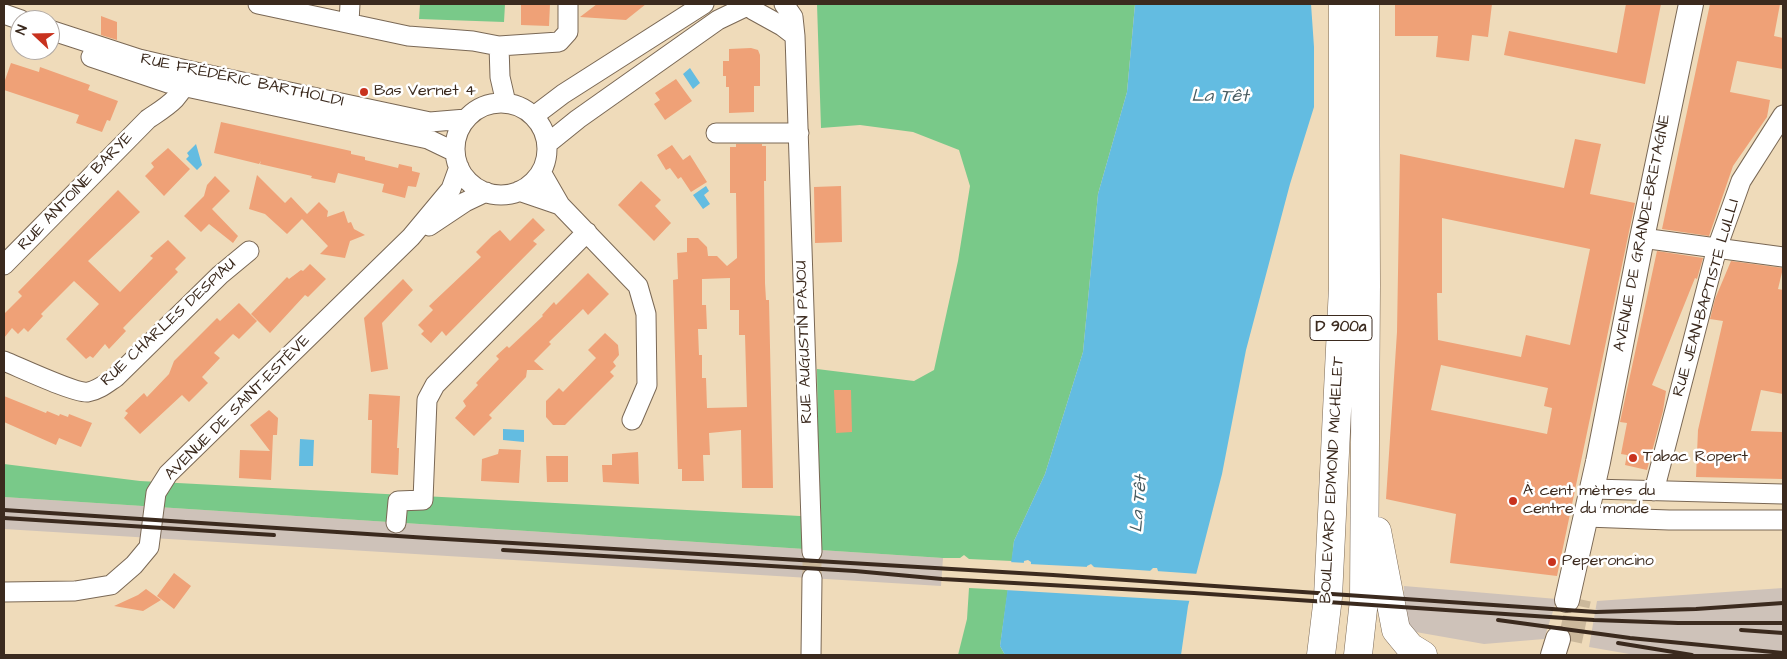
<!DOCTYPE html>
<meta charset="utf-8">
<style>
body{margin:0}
#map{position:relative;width:1787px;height:659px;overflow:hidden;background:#efdbba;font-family:"Architects Daughter",sans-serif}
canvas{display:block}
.frame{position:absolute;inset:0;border:5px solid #3b2a1e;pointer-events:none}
.north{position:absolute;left:10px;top:10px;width:50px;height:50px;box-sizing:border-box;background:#fff;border:1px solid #b1aaa5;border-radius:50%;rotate:291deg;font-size:14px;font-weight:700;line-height:20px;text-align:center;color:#3b2a1e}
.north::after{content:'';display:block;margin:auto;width:18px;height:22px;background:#c8321e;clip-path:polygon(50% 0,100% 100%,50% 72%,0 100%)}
</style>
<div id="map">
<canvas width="1787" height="659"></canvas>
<div class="frame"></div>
<div class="north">N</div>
</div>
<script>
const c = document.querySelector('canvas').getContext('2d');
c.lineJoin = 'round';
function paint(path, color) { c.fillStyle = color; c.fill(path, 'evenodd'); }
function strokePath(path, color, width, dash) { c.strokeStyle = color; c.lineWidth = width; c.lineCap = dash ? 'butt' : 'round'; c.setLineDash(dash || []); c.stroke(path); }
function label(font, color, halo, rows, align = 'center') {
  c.font = font + ' "Architects Daughter",sans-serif'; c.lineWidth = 5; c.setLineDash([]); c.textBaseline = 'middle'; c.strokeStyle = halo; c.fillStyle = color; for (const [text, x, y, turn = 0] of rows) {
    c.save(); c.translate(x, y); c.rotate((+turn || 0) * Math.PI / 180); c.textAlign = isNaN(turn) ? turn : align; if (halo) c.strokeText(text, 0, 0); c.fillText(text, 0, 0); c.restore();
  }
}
paint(new Path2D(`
 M 4,497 L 943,558 L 941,586 L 4,529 Z
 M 1404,586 L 1557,599 L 1544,639 L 1484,644 L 1410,631 L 1403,614 Z
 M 1783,588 L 1783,655 L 1635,655 L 1589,647 L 1597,601 Z`), '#cec2b9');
paint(new Path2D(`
 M 420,4 L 505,4 L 504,22 L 419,19 Z
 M 817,4 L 1135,4 L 1127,92 L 1098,194 L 1083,352 L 1045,474 L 1014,541 L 1012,561 L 969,559 L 964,555 L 960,558 L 943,558 L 4,497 L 4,464 L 140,481 L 819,517 L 817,369 L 914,381 L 934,370 L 958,261 L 970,186 L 959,150 L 913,132 L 860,125 L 821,128 Z
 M 969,588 L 1008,590 L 1000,646 L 1005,655 L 958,655 L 967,619 Z`), '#79c989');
paint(new Path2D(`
 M 1135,4 L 1311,4 L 1314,47 L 1314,107 L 1290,184 L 1246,350 L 1222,474 L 1188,606 L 1181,655 L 1005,655 L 1000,646 L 1014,541 L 1045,474 L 1083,352 L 1098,194 L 1127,92 ZM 1028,560 L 1031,562 L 1030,588 L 1022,588 L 1024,561 ZM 1091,564 L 1095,568 L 1093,592 L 1085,593 L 1087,566 ZM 1153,568 L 1157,568 L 1158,571 L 1157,597 L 1149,597 L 1150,571 Z
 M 690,68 L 700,83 L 693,89 L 683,74 Z
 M 196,144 L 202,165 L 197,170 L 186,159 L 189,156 L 187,153 Z
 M 706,186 L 709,191 L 704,195 L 710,204 L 703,209 L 693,195 Z
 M 503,429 L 524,430 L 524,442 L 503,440 Z
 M 300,439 L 314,440 L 313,466 L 299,466 Z`), '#63bce1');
paint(new Path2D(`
 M 1009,562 L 1027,563 L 1026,588 L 1027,587 L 1029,564 L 1089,567 L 1088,592 L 1091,591 L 1092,567 L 1153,571 L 1151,595 L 1153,596 L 1155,596 L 1156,571 L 1199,574 L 1192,601 L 1005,590 Z`), '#efdbba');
paint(new Path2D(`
 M 521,4 L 550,4 L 549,26 L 521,25 Z
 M 597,4 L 646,4 L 626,20 L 580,17 Z
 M 1395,4 L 1492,4 L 1488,37 L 1472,35 L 1469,61 L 1436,57 L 1438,36 L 1395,36 Z
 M 1626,4 L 1661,4 L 1645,84 L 1504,55 L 1509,31 L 1617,53 Z
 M 1710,4 L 1780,4 L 1774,36 L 1783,38 L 1783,69 L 1737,61 L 1730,92 L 1770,100 L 1767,117 L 1733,166 L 1709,236 L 1662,229 Z
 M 101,16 L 117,22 L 117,40 L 101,35 Z
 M 751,48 L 758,50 L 760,55 L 760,86 L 754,86 L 754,112 L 729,113 L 729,87 L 726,87 L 726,76 L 723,76 L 723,61 L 729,61 L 729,49 Z
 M 11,63 L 39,72 L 40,67 L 90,85 L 88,90 L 118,101 L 110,121 L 107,120 L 102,132 L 76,123 L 79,115 L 4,90 L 4,83 Z
 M 676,79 L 692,101 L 665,120 L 654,104 L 660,100 L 655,93 Z
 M 221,122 L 351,151 L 351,154 L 365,157 L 365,160 L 398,168 L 399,164 L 412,167 L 412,171 L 420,173 L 416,187 L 408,186 L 405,198 L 382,192 L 384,184 L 338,173 L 335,183 L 311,178 L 312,176 L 260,164 L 261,161 L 259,164 L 214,153 Z
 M 1575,139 L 1601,144 L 1590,194 L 1635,203 L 1557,576 L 1450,563 L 1456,514 L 1386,499 L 1397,332 L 1400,154 L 1564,188 ZM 1442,218 L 1590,249 L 1570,345 L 1526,335 L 1521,357 L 1438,340 L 1437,293 L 1442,293 ZM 1441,365 L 1548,388 L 1544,406 L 1552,408 L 1547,434 L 1431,410 Z
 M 736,144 L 762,144 L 762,146 L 766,146 L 766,181 L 764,181 L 765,283 L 766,300 L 769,300 L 773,488 L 742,488 L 741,430 L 709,433 L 710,455 L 703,455 L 704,481 L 682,481 L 682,469 L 678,469 L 673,280 L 678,279 L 677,253 L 687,252 L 687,238 L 698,238 L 707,247 L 708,256 L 717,256 L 727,266 L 737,258 L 736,193 L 730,193 L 730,147 L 736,147 ZM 730,278 L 730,310 L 739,310 L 739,335 L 745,335 L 747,407 L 707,408 L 706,378 L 702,378 L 702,355 L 699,355 L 698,329 L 707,329 L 706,305 L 702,305 L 702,279 Z
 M 672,145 L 683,160 L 690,155 L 707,182 L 691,192 L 681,177 L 678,179 L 670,168 L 666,170 L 657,155 Z
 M 168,148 L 190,169 L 164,196 L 145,176 L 154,167 L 151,163 Z
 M 257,175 L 285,203 L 291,197 L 307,214 L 319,202 L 328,211 L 327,217 L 344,211 L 348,223 L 351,222 L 354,229 L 365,235 L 350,241 L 345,258 L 320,254 L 328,246 L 302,219 L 287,234 L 265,214 L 249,209 Z
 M 215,176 L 230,191 L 212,209 L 238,236 L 233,243 L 209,224 L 201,232 L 184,216 L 204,196 L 207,185 Z
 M 641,181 L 661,200 L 655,206 L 671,223 L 654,241 L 618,205 Z
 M 841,186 L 842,242 L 815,243 L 814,187 Z
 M 118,190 L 140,212 L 88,261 L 120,292 L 153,258 L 150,256 L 168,240 L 186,258 L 175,269 L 178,272 L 123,328 L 126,331 L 109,349 L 105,344 L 93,358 L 90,356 L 86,359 L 66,339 L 99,304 L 74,281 L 41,314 L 43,316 L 28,332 L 24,328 L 18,334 L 12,328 L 4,338 L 4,314 L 22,296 L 18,292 Z
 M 533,218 L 545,230 L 533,241 L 537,244 L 446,336 L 442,331 L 431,343 L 421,334 L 424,331 L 418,325 L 433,310 L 429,306 L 481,257 L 476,252 L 492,236 L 500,230 L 510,241 Z
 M 1657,251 L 1703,258 L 1697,279 L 1695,278 L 1652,385 L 1666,391 L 1663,411 L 1647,470 L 1625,465 L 1627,455 L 1621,454 L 1627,423 L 1620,422 Z
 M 1731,261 L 1783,268 L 1778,289 L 1783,290 L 1783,394 L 1761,390 L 1751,431 L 1783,432 L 1783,479 L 1696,477 L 1698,430 L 1723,321 L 1710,319 L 1715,299 Z
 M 310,264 L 326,279 L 308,297 L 305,295 L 270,333 L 251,314 L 287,277 L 289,279 L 301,270 L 303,271 Z
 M 588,273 L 609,294 L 588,315 L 583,309 L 549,342 L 551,344 L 534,361 L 544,370 L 527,370 L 526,377 L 489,415 L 492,418 L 474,436 L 455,418 L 466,406 L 463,401 L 478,385 L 476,383 L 499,359 L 496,356 L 507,346 L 509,348 L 543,316 L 542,315 L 554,302 L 556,305 Z
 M 403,279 L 413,290 L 382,323 L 388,369 L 371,372 L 364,318 Z
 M 239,303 L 257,321 L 239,339 L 233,334 L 214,353 L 220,358 L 202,377 L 208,383 L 189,402 L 182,395 L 140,434 L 124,418 L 128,413 L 125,411 L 144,393 L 147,397 L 169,374 L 174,361 L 217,318 L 220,321 Z
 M 605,333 L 618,345 L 619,355 L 613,362 L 616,366 L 610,372 L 614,376 L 565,425 L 553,425 L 546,417 L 546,401 L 559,388 L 563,392 L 596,358 L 588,350 Z
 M 834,390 L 851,390 L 852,432 L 836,433 Z
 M 369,394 L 400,396 L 397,448 L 399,448 L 398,475 L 371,473 L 372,420 L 368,420 Z
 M 4,396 L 46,413 L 47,411 L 59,416 L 60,414 L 68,417 L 69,414 L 92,423 L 81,447 L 59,438 L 56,445 L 4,422 Z
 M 269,410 L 278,418 L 277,435 L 273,435 L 271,480 L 239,478 L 240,450 L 270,451 L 250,425 Z
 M 499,449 L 521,450 L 519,483 L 481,481 L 482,459 L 498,454 Z
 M 638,452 L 639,484 L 603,482 L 602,465 L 612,465 L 612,454 Z
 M 546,456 L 568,456 L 568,482 L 547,482 Z
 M 174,573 L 191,586 L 174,609 L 157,596 Z
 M 146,589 L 161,600 L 143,611 L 114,606 L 138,595 Z`), '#efa177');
strokePath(new Path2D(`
 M 812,578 L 812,552`), '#cbb89b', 19, [19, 9]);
strokePath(new Path2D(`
 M 1570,641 L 1579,599`), '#cbb89b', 24, [24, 12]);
const minor = new Path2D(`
 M 258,4 L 408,36 L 473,41 L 499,46 L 500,77 L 506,103
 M 784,4 L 793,17 L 795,36 L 812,552
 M 753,10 L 782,26 L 795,36
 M 4,14 L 21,20
 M 349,22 L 350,4
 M 50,30 L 139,59 L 186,70 L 430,122 L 466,119
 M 499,46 L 559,42 L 568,32 L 568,4
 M 91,57 L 168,83 L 428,139 L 455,152
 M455 149a46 46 0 1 1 92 0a46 46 0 1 1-92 0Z
 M 534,116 L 563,94 L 704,4
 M 716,133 L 799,133
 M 547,144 L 578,119 L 718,20 L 743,8
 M 541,172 L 560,205 L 638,286 L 646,314 L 647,385 L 632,420
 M 519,191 L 560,205
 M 429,226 L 465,202 L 486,192
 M 1642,238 L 1783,257
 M 4,265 L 148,119 C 164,108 185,97 185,76
 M 4,361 C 19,367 76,394 88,392 C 99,390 107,383 116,377 L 220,275 L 249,251
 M 1592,489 L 1783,494
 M 1654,491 L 1717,248 L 1741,181 L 1783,115
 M 1586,517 L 1669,520 L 1783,520
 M 396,523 L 398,501 L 423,500 L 427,400 L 435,385 L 587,232
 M 4,592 L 75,591 L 111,585 L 134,565 L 149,547 L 156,493 L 168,474 L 411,237 L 451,189 L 459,167
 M 811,655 L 812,578`);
const major = new Path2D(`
 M 1567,600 L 1598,462 L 1642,238 L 1691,4
 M 1553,655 L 1558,639`);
const highway = new Path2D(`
 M 1377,531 L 1396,630 L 1410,647 L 1423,655
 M 1321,655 L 1328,597 L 1343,287 L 1343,4
 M 1358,655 L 1364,600 L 1366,285 L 1365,4`);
strokePath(minor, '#7a6855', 21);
strokePath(major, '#7a6855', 26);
strokePath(highway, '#7a6855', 29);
strokePath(minor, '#fff', 19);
strokePath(major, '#fff', 24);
strokePath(highway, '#fff', 28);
strokePath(new Path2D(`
 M 4,510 L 428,538 L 1053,575 L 1596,612 L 1696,609 L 1783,603
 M 4,518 L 274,535
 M 503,550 L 855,571 L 942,579 L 1194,593 L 1594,620 L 1678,623 L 1783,623
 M 1498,620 L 1630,638 L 1783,653
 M 1741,630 L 1783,633
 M 1618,643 L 1692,655`), '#3b2a1e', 4);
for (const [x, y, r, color] of [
 [364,92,5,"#c8321e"],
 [1633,458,5,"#c8321e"],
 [1513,501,5,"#c8321e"],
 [1552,562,5,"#c8321e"]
]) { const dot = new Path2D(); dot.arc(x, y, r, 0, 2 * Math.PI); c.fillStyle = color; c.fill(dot); strokePath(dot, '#fff', 2); }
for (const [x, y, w] of [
 [1341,328,62]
]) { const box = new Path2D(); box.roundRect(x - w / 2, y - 12.5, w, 25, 4); c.fillStyle = '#fff'; c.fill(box); strokePath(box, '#3b2a1e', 1); }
label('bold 15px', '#3b2a1e', null, [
 ["D 900a",1341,328]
]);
label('16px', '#3b2a1e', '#fff', [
 ["RUE FRÉDÉRIC BARTHOLDI",242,81,12],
 ["RUE ANTOINE BARYE",76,192,-46],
 ["AVENUE DE GRANDE-BRETAGNE",1643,233,-79],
 ["RUE JEAN-BAPTISTE LULLI",1707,298,-74],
 ["RUE CHARLES DESPIAU",169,323,-43],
 ["RUE AUGUSTIN PAJOU",805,342,-92],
 ["AVENUE DE SAINT-ESTÈVE",238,408,-45],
 ["BOULEVARD EDMOND MICHELET",1333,480,-87]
]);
label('16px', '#3b2a1e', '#fff', [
 ["Bas Vernet 4",374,92],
 ["Tabac Ropert",1643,458],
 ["À cent mètres du",1523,492],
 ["centre du monde",1523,510],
 ["Peperoncino",1562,562]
], 'left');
label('italic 18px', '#495d62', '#fff', [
 ["La Têt",1220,97],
 ["La Têt",1140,504,-85]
]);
</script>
